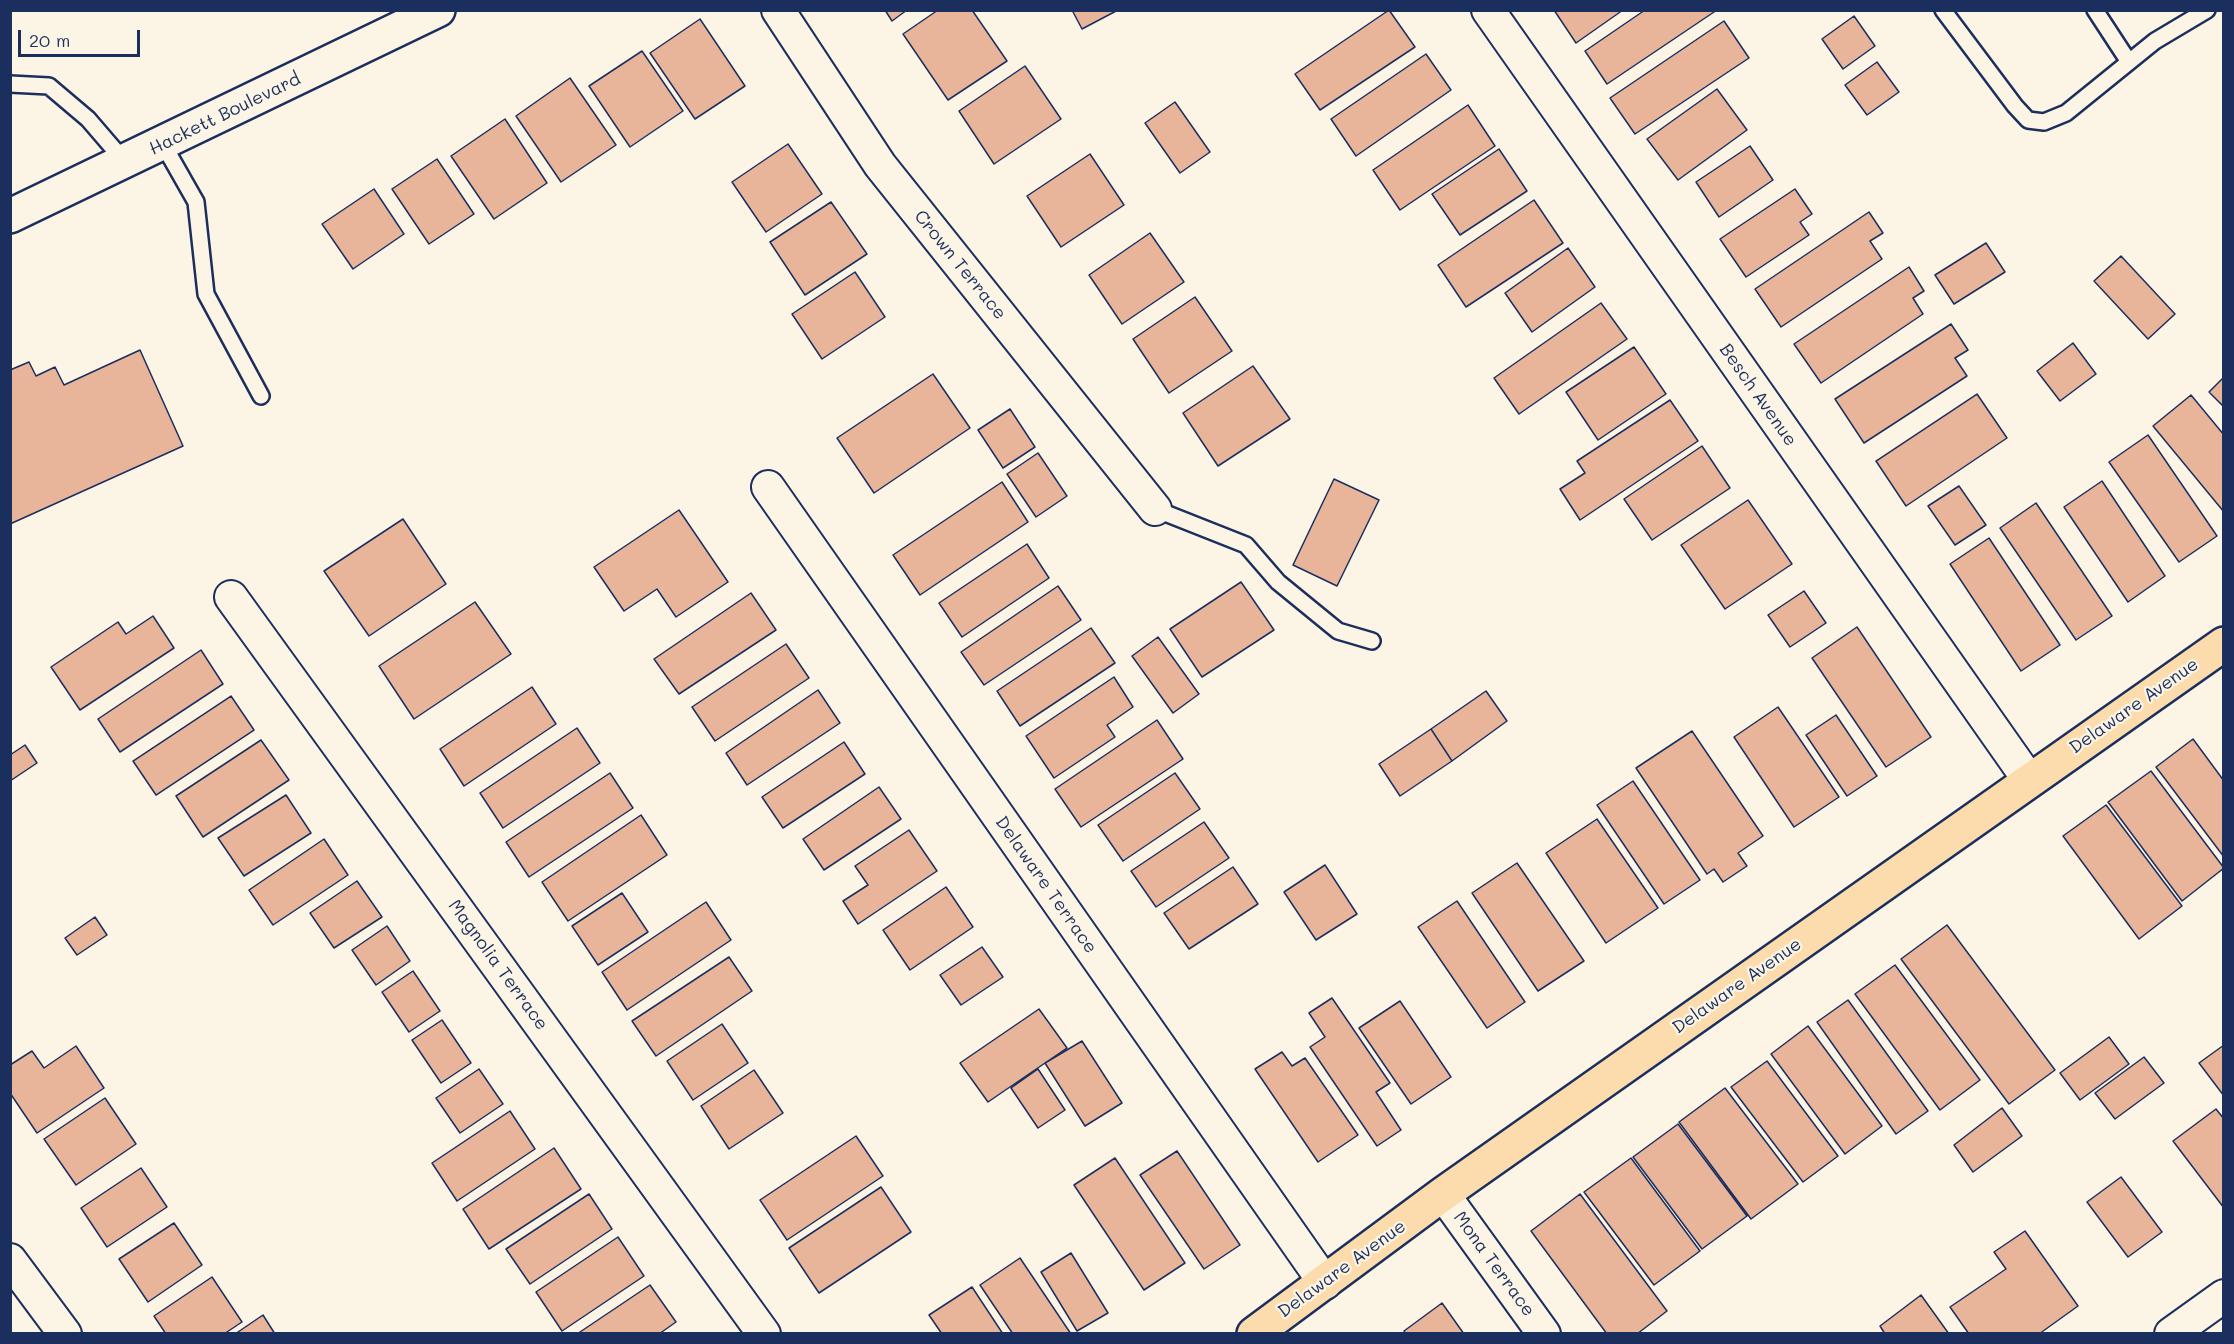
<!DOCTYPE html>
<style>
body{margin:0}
#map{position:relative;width:2234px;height:1344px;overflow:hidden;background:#fcf5e5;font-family:Mali,sans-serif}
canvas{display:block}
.frame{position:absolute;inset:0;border:12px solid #1b2f5e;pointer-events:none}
.scale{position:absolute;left:18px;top:30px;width:122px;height:27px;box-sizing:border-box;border:3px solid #1b2f5e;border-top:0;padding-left:8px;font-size:18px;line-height:21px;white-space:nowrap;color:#1b2f5e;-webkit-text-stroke:4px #fcf5e5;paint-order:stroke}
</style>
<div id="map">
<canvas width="2234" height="1344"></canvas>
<div class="frame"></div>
<div class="scale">20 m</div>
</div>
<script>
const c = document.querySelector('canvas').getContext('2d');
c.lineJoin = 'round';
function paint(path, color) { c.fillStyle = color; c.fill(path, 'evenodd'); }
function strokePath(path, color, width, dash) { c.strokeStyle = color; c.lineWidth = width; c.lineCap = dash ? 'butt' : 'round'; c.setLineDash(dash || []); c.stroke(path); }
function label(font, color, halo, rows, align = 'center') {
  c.font = font + ' Mali,sans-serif'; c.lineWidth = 4.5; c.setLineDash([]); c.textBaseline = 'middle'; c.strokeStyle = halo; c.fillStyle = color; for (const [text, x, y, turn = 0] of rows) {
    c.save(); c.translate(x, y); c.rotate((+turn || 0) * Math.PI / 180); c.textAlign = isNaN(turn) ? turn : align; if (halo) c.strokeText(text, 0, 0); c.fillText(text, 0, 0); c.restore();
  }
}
const building = new Path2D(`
 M 885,10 L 907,10 L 892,21 Z
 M 938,10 L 972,10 L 1007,61 L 948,100 L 903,34 Z
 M 1072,10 L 1118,10 L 1082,29 Z
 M 1389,10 L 1415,47 L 1320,110 L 1295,74 Z
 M 1554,10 L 1623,10 L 1576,43 Z
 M 1645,10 L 1717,10 L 1607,84 L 1585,51 Z
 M 1854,16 L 1875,46 L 1843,69 L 1822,39 Z
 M 700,19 L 745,86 L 695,119 L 650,53 Z
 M 1724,21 L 1749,58 L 1635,134 L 1610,98 Z
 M 642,51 L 683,111 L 630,147 L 589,86 Z
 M 1426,54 L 1451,90 L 1356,156 L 1331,119 Z
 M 1877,62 L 1899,92 L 1867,115 L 1845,85 Z
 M 1025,66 L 1061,119 L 994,164 L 959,111 Z
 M 570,78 L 616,145 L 561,182 L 516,116 Z
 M 1717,89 L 1747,130 L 1678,180 L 1647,139 Z
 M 1175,102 L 1210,152 L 1180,173 L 1145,123 Z
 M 1468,105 L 1495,146 L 1400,210 L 1373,170 Z
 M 505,119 L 547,183 L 494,219 L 451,156 Z
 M 788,144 L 822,194 L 766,232 L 732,182 Z
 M 1750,146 L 1773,180 L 1719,217 L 1696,182 Z
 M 1499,149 L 1527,191 L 1460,235 L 1432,194 Z
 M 1090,154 L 1124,205 L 1061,247 L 1027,196 Z
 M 437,159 L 474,214 L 429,244 L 392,189 Z
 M 374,189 L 404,234 L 353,269 L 322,224 Z
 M 1795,189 L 1812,214 L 1800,222 L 1809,235 L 1746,277 L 1720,239 Z
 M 1534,200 L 1563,243 L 1466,307 L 1438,265 Z
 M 831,202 L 867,254 L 805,295 L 770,242 Z
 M 1869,212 L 1883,233 L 1870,241 L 1882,259 L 1781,327 L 1755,289 Z
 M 1150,233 L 1184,282 L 1122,324 L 1089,275 Z
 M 1986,243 L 2005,272 L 1954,304 L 1935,275 Z
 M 1568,248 L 1595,287 L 1532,332 L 1505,293 Z
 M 2121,256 L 2175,314 L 2148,339 L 2094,281 Z
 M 1909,267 L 1924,291 L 1913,298 L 1923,314 L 1821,383 L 1794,344 Z
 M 855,272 L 885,317 L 822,359 L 792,314 Z
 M 1195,297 L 1232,351 L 1169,393 L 1133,339 Z
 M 1601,303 L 1627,339 L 1519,414 L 1494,378 Z
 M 1951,324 L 1968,350 L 1955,358 L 1967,376 L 1864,443 L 1835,399 Z
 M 2073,343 L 2096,374 L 2060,401 L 2037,371 Z
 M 1634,347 L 1666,394 L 1598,440 L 1566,392 Z
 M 140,350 L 183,446 L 10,524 L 10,370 L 29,362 L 36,376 L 55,367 L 64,385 Z
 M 1253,366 L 1290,419 L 1218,466 L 1183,413 Z
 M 933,374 L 970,428 L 874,493 L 837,438 Z
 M 2224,377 L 2224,407 L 2209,392 Z
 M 1977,394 L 2007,438 L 1906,506 L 1876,461 Z
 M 2191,395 L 2224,435 L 2224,512 L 2153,426 Z
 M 1670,400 L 1698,441 L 1580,520 L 1560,489 L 1585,473 L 1577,461 Z
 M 1010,409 L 1035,447 L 1003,468 L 978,430 Z
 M 2148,435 L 2217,536 L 2179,562 L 2109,462 Z
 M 1702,446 L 1730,488 L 1652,540 L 1624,499 Z
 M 1038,453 L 1067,496 L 1036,517 L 1007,474 Z
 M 1334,479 L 1379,500 L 1337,586 L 1293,565 Z
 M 2102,481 L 2165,576 L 2128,602 L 2064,507 Z
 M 1002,482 L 1028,522 L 920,595 L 893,555 Z
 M 1959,486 L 1986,525 L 1955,545 L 1928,506 Z
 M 1748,500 L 1792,564 L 1725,609 L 1681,545 Z
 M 2036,503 L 2112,616 L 2076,640 L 2000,528 Z
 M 679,510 L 728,582 L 676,617 L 657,589 L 624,611 L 594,567 Z
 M 403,519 L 446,584 L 369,636 L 324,571 Z
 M 1989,538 L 2060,645 L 2021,671 L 1950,564 Z
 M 1027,544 L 1049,578 L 962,637 L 939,603 Z
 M 1241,582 L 1274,630 L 1202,677 L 1170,629 Z
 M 1058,586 L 1081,620 L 984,685 L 961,652 Z
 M 1804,591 L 1826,623 L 1790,647 L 1768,615 Z
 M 751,593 L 776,630 L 679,694 L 654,659 Z
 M 475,602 L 511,654 L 414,719 L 379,666 Z
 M 153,616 L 174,648 L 80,710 L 51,667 L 118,622 L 126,634 Z
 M 1857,627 L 1931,737 L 1886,767 L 1812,658 Z
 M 1091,628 L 1115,663 L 1020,726 L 997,691 Z
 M 1158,637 L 1199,694 L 1173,713 L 1132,656 Z
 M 786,644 L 809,678 L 715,741 L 692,707 Z
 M 201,650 L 223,684 L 120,752 L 98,719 Z
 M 1114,677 L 1133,707 L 1107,725 L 1115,737 L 1054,778 L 1026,736 Z
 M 532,687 L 556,724 L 464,786 L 440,749 Z
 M 818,690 L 840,723 L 747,785 L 726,753 Z
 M 1486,691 L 1507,721 L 1452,761 L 1431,729 Z
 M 231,696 L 254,730 L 156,795 L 133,761 Z
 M 1778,707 L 1839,797 L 1794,827 L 1734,737 Z
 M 1836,715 L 1877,776 L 1847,796 L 1806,735 Z
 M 1157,720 L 1183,759 L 1081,827 L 1055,789 Z
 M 577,728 L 600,763 L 503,828 L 480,793 Z
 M 1431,729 L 1452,761 L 1400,796 L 1379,764 Z
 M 1692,731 L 1763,836 L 1738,853 L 1747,866 L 1723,882 L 1714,869 L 1707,874 L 1636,768 Z
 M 2193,739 L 2224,781 L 2224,857 L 2156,767 Z
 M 261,740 L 289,780 L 203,837 L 176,796 Z
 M 844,742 L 865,774 L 783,828 L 762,797 Z
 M 25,745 L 37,763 L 10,781 L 10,755 Z
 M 2151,771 L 2224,868 L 2182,901 L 2108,802 Z
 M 610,773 L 633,808 L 529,877 L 506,842 Z
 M 1175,773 L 1200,809 L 1123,861 L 1098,825 Z
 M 1633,781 L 1700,880 L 1664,904 L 1597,805 Z
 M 879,787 L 901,819 L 824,870 L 803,839 Z
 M 286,795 L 311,833 L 244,876 L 218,838 Z
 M 2106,805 L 2182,906 L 2139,939 L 2063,836 Z
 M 641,815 L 667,855 L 568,921 L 542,882 Z
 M 1597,819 L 1658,908 L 1606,943 L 1546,853 Z
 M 1204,822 L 1229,858 L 1156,907 L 1131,871 Z
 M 909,830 L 937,871 L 858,924 L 843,901 L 868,885 L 855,866 Z
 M 324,839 L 348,875 L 273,925 L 249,890 Z
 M 1517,863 L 1584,961 L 1538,991 L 1472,893 Z
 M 1325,865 L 1357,914 L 1316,940 L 1284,892 Z
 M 1233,867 L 1258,904 L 1189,949 L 1164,913 Z
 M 357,881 L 382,917 L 334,948 L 310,913 Z
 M 946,887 L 973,927 L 910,970 L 883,930 Z
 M 622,893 L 648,932 L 598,965 L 572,926 Z
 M 1457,901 L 1525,1002 L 1487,1028 L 1418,927 Z
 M 706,902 L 731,940 L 627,1010 L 602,972 Z
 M 95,917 L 107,935 L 77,955 L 65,938 Z
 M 1947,925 L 2055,1070 L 2009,1104 L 1901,959 Z
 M 387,926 L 410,961 L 376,985 L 352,950 Z
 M 982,947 L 1003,977 L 961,1005 L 940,975 Z
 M 729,957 L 752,991 L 656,1056 L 632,1021 Z
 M 1895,965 L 1980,1080 L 1940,1110 L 1855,994 Z
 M 413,971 L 440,1011 L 409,1032 L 382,992 Z
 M 1332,998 L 1390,1083 L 1376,1092 L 1401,1130 L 1377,1146 L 1310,1047 L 1325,1037 L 1309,1013 Z
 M 1848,1000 L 1928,1111 L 1896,1134 L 1817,1022 Z
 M 1400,1001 L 1451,1077 L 1411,1104 L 1359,1028 Z
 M 1039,1009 L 1067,1048 L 988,1102 L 960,1063 Z
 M 442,1020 L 471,1063 L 441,1083 L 412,1040 Z
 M 722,1024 L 748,1063 L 693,1100 L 667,1061 Z
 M 1808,1026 L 1882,1126 L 1845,1154 L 1771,1054 Z
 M 2109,1037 L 2129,1064 L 2080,1100 L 2060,1073 Z
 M 1082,1041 L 1122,1103 L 1085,1126 L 1045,1063 Z
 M 2224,1045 L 2224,1096 L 2199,1063 Z
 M 76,1046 L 104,1088 L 37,1133 L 10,1093 L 10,1065 L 32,1051 L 44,1068 Z
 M 1282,1052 L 1292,1066 L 1305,1058 L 1358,1135 L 1318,1162 L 1255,1069 Z
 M 2144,1057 L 2164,1083 L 2115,1119 L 2095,1093 Z
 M 1767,1061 L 1838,1156 L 1803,1182 L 1731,1087 Z
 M 479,1069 L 503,1104 L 460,1133 L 436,1098 Z
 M 1038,1069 L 1065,1110 L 1038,1128 L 1011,1088 Z
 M 754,1070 L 783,1113 L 729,1149 L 701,1106 Z
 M 1725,1088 L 1798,1184 L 1751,1219 L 1679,1122 Z
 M 105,1098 L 136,1144 L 76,1185 L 44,1139 Z
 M 2002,1108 L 2022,1136 L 1973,1172 L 1954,1145 Z
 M 2216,1109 L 2224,1119 L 2224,1208 L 2173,1141 Z
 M 510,1111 L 535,1149 L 457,1201 L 432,1163 Z
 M 1678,1124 L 1747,1216 L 1702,1249 L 1633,1157 Z
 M 856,1136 L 883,1176 L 787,1240 L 760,1200 Z
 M 554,1148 L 581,1189 L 489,1249 L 463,1209 Z
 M 1177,1151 L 1240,1245 L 1204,1269 L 1140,1175 Z
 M 1115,1158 L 1185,1263 L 1144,1290 L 1074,1185 Z
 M 1631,1158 L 1700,1251 L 1654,1285 L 1584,1192 Z
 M 141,1168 L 167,1207 L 107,1247 L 81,1208 Z
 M 2121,1177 L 2162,1232 L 2128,1257 L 2087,1202 Z
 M 881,1187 L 911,1232 L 819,1293 L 789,1248 Z
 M 589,1194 L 612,1229 L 530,1284 L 506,1249 Z
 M 1580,1194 L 1667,1311 L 1637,1334 L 1607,1334 L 1531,1231 Z
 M 174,1223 L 202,1265 L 148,1302 L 119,1259 Z
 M 2025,1231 L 2078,1306 L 2039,1334 L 1969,1334 L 1950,1307 L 2006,1269 L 1994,1252 Z
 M 618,1237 L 644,1276 L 562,1331 L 536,1292 Z
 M 1071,1253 L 1108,1313 L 1077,1331 L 1041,1272 Z
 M 1020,1258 L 1071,1334 L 1013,1334 L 980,1285 Z
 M 212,1277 L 242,1322 L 224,1334 L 166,1334 L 154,1316 Z
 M 650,1285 L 676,1322 L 659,1334 L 577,1334 Z
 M 972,1287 L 1003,1334 L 942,1334 L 929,1315 Z
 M 1921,1295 L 1949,1334 L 1885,1334 L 1880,1326 Z
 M 1442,1303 L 1464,1334 L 1406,1334 L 1404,1331 Z
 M 263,1315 L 275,1334 L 235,1334 Z`);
paint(building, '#e8b59a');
strokePath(building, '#1b2f5e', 1.5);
const service = new Path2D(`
 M 1943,10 L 2015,106 L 2028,120 L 2044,122 L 2066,113 L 2155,41 L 2207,10
 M 2095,10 L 2129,62
 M 10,84 L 49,86 L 88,119 L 125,162
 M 163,144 L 196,202 L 206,294 L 261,396
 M 1155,509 L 1246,545 L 1278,582 L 1338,631 L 1372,641`);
const minor = new Path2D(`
 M 778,10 L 880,165 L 1155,509
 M 1488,10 L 2029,780
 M 768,487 L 1325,1283
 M 231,597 L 764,1334
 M 1443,1194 L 1544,1334
 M 10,1260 L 65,1334
 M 2171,1334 L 2224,1296`);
const tertiary = new Path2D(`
 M 10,216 L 438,10`);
const primary = new Path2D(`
 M 1254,1334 L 1443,1194 L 2224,644`);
strokePath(service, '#1b2f5e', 20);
strokePath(minor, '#1b2f5e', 36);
strokePath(tertiary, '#1b2f5e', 38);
strokePath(primary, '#1b2f5e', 38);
strokePath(service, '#fcf5e5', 15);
strokePath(minor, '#fcf5e5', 32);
strokePath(tertiary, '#fcf5e5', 33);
strokePath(primary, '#fcdcac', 33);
label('18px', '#1b2f5e', '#fcf5e5', [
 ["Hackett Boulevard",225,114,-26],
 ["Crown Terrace",960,265,51],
 ["Besch Avenue",1758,395,55],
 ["Delaware Avenue",2134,706,-35],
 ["Delaware Terrace",1046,885,55],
 ["Magnolia Terrace",498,965,54],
 ["Delaware Avenue",1737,986,-35],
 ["Mona Terrace",1494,1264,54],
 ["Delaware Avenue",1342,1269,-36]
]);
</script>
